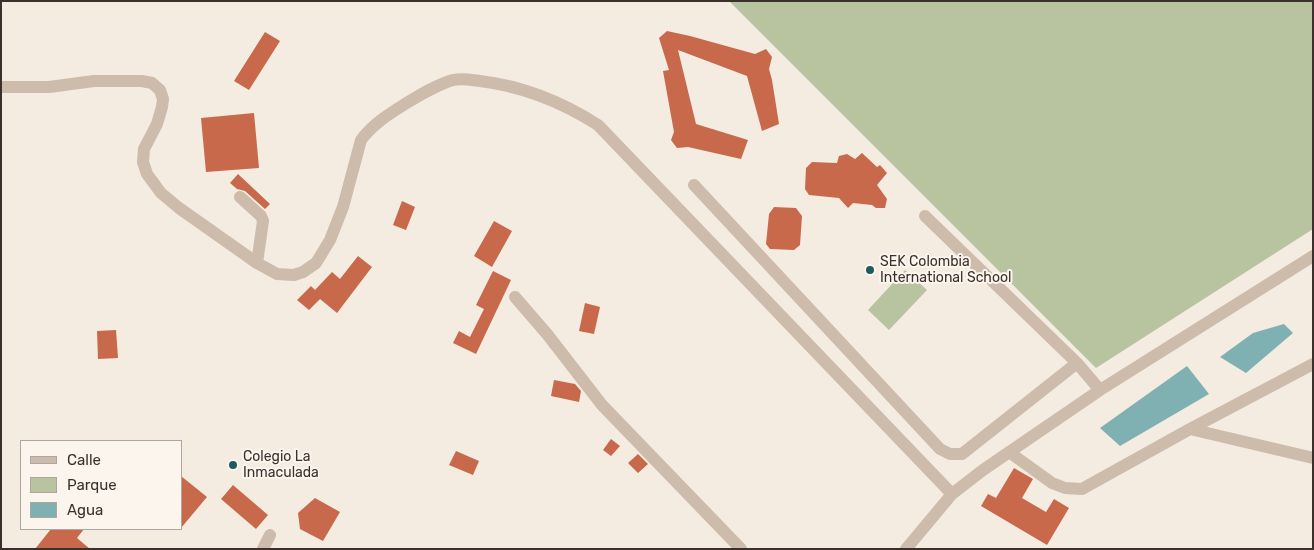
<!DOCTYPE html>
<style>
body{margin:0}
#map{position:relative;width:1314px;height:550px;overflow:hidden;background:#f4ebe1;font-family:Rubik,sans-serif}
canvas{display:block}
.frame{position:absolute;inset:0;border:2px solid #3b302b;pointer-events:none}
.legend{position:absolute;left:20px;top:440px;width:162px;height:90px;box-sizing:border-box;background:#fbf5ee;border:1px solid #aea6a0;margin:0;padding:6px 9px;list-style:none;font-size:15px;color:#3b302b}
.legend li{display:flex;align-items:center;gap:10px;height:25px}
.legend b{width:25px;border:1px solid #aea6a0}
</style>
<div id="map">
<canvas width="1314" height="550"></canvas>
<div class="frame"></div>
<ul class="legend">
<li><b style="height:6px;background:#cdbbac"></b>Calle</li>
<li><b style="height:14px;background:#b8c4a0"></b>Parque</li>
<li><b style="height:14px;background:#7fb0b2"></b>Agua</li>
</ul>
</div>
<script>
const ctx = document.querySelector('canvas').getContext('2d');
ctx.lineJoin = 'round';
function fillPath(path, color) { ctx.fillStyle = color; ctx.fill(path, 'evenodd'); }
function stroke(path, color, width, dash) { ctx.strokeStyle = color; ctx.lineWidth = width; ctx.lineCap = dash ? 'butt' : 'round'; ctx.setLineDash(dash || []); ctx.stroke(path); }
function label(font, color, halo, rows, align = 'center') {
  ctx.font = font + ' Rubik,sans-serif'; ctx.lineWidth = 4; ctx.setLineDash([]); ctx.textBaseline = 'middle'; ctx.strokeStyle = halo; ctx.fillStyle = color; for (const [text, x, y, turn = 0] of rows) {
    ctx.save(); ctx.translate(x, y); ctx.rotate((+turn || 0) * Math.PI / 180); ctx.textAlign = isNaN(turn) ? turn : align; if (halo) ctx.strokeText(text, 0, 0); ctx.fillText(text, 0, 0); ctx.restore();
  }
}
fillPath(new Path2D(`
 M 729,1 L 1313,1 L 1313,229 L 1096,368 Z
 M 905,270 L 927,290 L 889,330 L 868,310 Z`), '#b8c4a0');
fillPath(new Path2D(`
 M 1284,324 L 1293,333 L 1246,373 L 1220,357 L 1253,333 Z
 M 1187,366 L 1209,394 L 1120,446 L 1100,428 Z`), '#7fb0b2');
fillPath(new Path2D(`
 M 667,31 L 690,36 L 755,54 L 766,49 L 772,57 L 769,69 L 772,80 L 779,124 L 762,131 L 747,76 L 678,50 L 696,124 L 748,140 L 741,159 L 688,147 L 677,148 L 671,140 L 674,132 L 663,71 L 669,70 L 659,38 Z
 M 265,32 L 280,41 L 249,90 L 234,81 Z
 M 254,113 L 259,168 L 206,172 L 201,118 Z
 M 862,153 L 877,167 L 880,165 L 887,173 L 877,185 L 887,199 L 885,208 L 876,208 L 872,205 L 853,203 L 848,208 L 839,198 L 809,195 L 805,189 L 806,168 L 812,162 L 837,163 L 839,156 L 847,154 L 855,159 Z
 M 238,174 L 270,204 L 265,209 L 245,191 L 237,189 L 230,183 Z
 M 402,201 L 415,207 L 406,230 L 393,225 Z
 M 774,207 L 796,208 L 802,216 L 800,245 L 794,250 L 770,249 L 766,244 L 769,214 Z
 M 494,221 L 512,231 L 492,267 L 474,256 Z
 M 358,256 L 372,267 L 337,313 L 320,299 L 309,310 L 297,300 L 311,286 L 315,290 L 332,272 L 340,279 Z
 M 493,271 L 511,280 L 476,354 L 453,343 L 459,331 L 470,337 L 484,309 L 476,305 Z
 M 585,303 L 600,307 L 594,334 L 579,331 Z
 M 116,330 L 118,358 L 98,359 L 97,331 Z
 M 554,380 L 575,384 L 581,391 L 579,402 L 551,396 Z
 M 611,439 L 620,446 L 611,456 L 603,450 Z
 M 456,451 L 479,461 L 473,475 L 449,465 Z
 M 638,454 L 648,464 L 638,473 L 628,463 Z
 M 1014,468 L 1033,479 L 1022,498 L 1046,512 L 1054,499 L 1069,508 L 1047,545 L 981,506 L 988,494 L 996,498 Z
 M 181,476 L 207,497 L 181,528 Z
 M 233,485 L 268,515 L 256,529 L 221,499 Z
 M 315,498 L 340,512 L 323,541 L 300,529 L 298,513 Z
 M 51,529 L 84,529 L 77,538 L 90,549 L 35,549 Z`), '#c8694b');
stroke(new Path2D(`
 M 1,87 L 49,87 L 94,81 L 142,81 L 152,83 L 160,90 L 163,99 L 162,107 L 157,124 L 144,149 L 143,162 L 147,174 L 161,193 L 179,208 L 257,263 L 277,274 L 294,275 L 303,272 L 316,263 L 330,240 L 343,207 L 361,140 C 373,124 389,114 405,104 C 420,95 436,85 453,80 C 462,78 472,80 480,81 C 522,86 562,102 598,125 L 952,494
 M 694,185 L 940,449 L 950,454 L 962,454 L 1077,363
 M 240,197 L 261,216 L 263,221 L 257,263
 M 925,216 L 1077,363 L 1100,390
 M 515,297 L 547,334 L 602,405 L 741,549
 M 1190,429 L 1313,458
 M 1009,452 L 1052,483 L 1065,488 L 1082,489 L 1190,429 L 1313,364
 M 263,549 L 270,535
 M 906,549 L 952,494 L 983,470 L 1100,390 L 1313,256`), '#cdbbac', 12);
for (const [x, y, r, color] of [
 [870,270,5,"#1f5a5e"],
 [233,465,5,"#1f5a5e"]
]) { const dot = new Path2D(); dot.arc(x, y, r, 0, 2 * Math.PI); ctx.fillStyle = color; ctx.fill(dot); stroke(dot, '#fbf5ee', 2); }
label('14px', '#3b302b', '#fbf5ee', [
 ["SEK Colombia",880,262],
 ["International School",880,278],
 ["Colegio La",243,457],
 ["Inmaculada",243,473]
], 'left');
</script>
